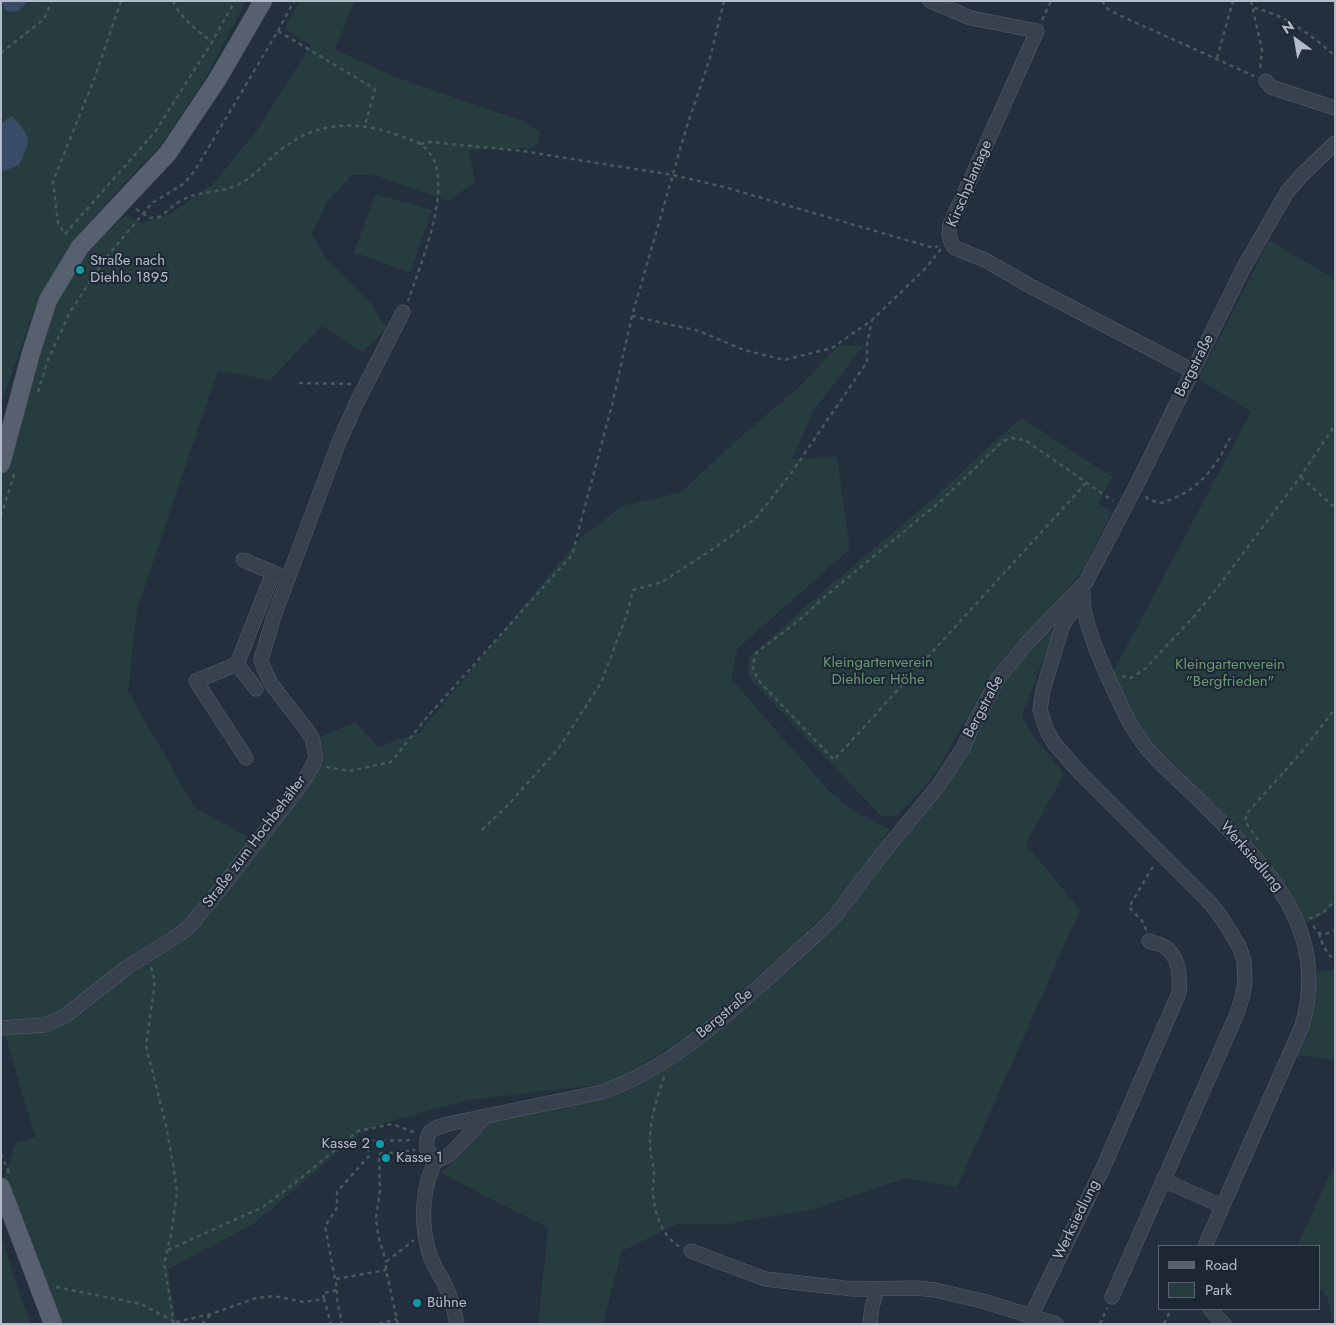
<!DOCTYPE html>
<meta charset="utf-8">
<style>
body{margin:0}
#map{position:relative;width:1336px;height:1325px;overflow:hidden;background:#242f3e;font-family:Jost,sans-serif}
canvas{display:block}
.frame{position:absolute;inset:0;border:2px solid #b4bcc9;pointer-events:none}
.legend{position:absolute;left:1158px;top:1245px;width:162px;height:65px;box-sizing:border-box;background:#1d2633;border:1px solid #59626f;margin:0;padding:6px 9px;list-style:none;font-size:15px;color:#b4bcc9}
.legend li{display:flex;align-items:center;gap:10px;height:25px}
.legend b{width:25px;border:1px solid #59626f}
.north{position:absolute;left:1271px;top:15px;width:50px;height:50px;-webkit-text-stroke:4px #1d2633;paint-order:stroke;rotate:328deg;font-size:14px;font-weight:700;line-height:20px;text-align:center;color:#b4bcc9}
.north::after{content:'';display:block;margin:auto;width:18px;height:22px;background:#b4bcc9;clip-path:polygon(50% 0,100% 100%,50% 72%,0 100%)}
</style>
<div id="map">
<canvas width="1336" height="1325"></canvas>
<div class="frame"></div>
<ul class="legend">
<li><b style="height:6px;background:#56606e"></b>Road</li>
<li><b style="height:14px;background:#263c3f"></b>Park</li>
</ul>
<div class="north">N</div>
</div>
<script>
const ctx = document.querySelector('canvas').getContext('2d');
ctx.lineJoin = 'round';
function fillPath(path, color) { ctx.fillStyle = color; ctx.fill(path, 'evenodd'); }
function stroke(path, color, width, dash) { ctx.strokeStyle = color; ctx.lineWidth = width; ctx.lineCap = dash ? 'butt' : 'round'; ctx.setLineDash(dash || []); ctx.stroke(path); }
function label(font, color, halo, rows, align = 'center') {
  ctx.font = font + ' Jost,sans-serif'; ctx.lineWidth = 4; ctx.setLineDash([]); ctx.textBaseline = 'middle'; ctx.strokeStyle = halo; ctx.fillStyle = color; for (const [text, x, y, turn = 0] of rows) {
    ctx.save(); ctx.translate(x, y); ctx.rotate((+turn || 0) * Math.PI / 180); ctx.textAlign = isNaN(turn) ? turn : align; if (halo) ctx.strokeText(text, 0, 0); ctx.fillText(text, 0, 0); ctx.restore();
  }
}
fillPath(new Path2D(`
 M 1,1 L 246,1 L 208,74 L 161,145 L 118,190 L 66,250 L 67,252 L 35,308 L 1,404 Z
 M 299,1 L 355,1 L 335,49 L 395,77 L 523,121 L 540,132 L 536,148 L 469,150 L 475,182 L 448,201 L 374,175 L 352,175 L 327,202 L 312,234 L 326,259 L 370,303 L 387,328 L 362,352 L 322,326 L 270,380 L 218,370 L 137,610 L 128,691 L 195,808 L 261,844 L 313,779 L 325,756 L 319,737 L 356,722 L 378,747 L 419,733 L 580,538 L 623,506 L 681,492 L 747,431 L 798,388 L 839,345 L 863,346 L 814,410 L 792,459 L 837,457 L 850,549 L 737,649 L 732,680 L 829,791 L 851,809 L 889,829 L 878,850 L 832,907 L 784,953 L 701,1027 L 616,1082 L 619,1093 L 632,1089 L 704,1042 L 822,938 L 850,908 L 984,716 L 1003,681 L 1049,628 L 1053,632 L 1022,715 L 1028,729 L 1064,774 L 1026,844 L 1080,910 L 957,1187 L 906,1178 L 816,1209 L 729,1224 L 677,1224 L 622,1251 L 603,1324 L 538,1324 L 548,1228 L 441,1173 L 489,1121 L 612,1083 L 469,1100 L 394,1120 L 361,1133 L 252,1225 L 168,1269 L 176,1324 L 57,1324 L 3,1180 L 16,1143 L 35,1137 L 5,1035 L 1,1033 L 1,452 L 52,303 L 83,256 L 126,214 L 142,223 L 172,213 L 214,183 L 257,130 L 311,45 L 285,29 Z
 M 376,194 L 432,210 L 410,273 L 354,252 Z
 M 1269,240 L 1335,279 L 1335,904 L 1317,919 L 1304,924 L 1290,894 L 1261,854 L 1235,827 L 1153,748 L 1132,717 L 1113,672 L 1251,412 L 1199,379 Z
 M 1022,418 L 1112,477 L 1098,503 L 1112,512 L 1084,568 L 1065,593 L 1015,644 L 989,677 L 937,771 L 919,793 L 898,814 L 891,817 L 881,816 L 753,682 C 748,673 747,667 749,657 L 812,601 L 936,496 L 995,441 Z
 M 1335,969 L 1335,1060 L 1297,1055 L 1307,1029 L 1315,1003 L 1317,972 Z
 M 1335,1163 L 1335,1324 L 1334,1324 L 1327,1297 L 1320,1288 L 1320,1246 L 1297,1246 Z
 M 1,1234 L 17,1286 L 31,1324 L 1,1324 Z`), '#263c3f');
fillPath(new Path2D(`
 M 1,1 L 27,1 L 25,5 L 15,12 L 6,11 Z
 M 12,116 C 32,139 32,138 19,165 L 4,171 L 1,168 L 1,123 Z`), '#394c67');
const minor = new Path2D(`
 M 930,1 L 971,18 L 1037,31 L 950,225 L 949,234 L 951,242 L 955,248 L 985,260 L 1032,287 L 1193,371
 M 1266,81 L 1271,87 L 1335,108
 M 243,560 L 279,575
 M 1083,592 C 1080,623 1114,690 1128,720 C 1135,732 1142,744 1152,754 C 1167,771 1185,786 1201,802 C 1265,865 1331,928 1302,1026 L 1205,1246
 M 1079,600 L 1062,627 L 1043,690 L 1040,710 L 1047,731 L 1054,743 L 1081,774 L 1211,904 L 1223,920 L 1239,946 L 1244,961 L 1245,982 L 1242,998 L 1236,1016 L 1112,1297
 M 237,664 L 256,689
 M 246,758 L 196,681 L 237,664 L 273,573
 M 1,1028 L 45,1025 L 65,1016 L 126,968 L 180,934 L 189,927 L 222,887 L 301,785 L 313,765 L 316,757 L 312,738 L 306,729 L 272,685 L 264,669 L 261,660 L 274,616 L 339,442 L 356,404 L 403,312
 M 485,1117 C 476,1125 449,1160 439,1159 C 434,1158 430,1153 427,1150 C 425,1131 431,1129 448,1124 L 602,1092 C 683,1065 755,988 819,932 L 835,916 L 882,854 L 938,786 L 963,748 L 974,723 L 998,678 L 1026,644 L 1086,582 L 1138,482 L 1244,267 L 1287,192 L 1301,176 L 1335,143
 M 437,1158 C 422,1185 420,1222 429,1252 C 432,1264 439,1273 444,1283 C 451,1296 454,1310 457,1324
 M 1163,1180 L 1222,1206
 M 691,1251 L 765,1279 L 853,1289 L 916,1288 L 935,1290 L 986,1302 L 1056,1324
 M 1210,1309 L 1224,1324
 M 1031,1316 L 1103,1168 L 1179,993 C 1180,977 1180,957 1165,947 C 1161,944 1154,943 1149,941
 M 870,1324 L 872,1307 L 877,1289`);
const major = new Path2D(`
 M 1,464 L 31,353 L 48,300 L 80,247 L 168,153 L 217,80 L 263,1
 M 1,1187 L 53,1324`);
stroke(minor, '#565f6c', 15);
stroke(major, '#414a57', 19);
stroke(new Path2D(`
 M 121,1 L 95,77 L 53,181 L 58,223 L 65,234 L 155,132 L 212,42 L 235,1
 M 173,1 C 181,19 197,30 212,42
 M 1102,1 L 1108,9 L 1119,15 L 1254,76
 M 1251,1 L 1262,50 L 1260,69
 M 1254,8 C 1286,15 1311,35 1335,56
 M 1042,20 L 1051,1
 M 278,31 L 375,89 L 365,125
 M 1,53 L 44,19 L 52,1
 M 1217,58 L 1233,1
 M 420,144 L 431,142 L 522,151 L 673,175 L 724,187 L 934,248 L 938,246
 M 136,209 L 150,218 C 153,217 158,218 161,216 C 165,214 169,209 173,206 C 177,203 184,199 189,197 C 204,191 221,193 237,185 C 253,178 265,163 278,152 C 318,119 360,120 406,138 C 415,141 423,144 429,152 C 455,183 420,266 408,301
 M 632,316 L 699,331 L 744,350 L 784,360 L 832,348 L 872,320 L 926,268 L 941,249
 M 299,383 L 352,384
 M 38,392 L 48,360 L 70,312 L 105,259 L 152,203 L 185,183 L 195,170 L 278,31 L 294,1
 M 1301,477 L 1335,508
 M 1086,483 L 834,760 L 758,680 L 752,665 L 757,652 L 797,622 L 828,594 L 941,501 L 1003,441 L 1011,438 L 1025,440 L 1113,501
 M 1146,496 L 1148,499 C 1151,500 1156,502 1159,503 C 1163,503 1167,501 1171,499 C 1200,489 1217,465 1230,438
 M 1,516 L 14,474
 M 1122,676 L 1131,678 L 1145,669 L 1196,614 L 1218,587 L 1300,477 L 1335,425
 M 326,767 L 349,771 L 391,762 L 428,716 L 572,555 L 612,405 L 632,316 L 686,129 L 710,58 L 724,1
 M 482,830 L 508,805 L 558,749 L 601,683 L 627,614 L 633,590 L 662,582 L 710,551 L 756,518 L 792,472 L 867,362 L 867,344 L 872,320
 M 1258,840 L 1245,821 L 1247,813 L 1300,754 L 1335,709
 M 1309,919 L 1324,912 L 1335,900
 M 1313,926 L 1319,933 L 1326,934 L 1335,930
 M 1146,930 L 1144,923 L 1129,907 L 1154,865
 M 1319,933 C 1322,945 1326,952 1335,961
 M 151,967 L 155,982 L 146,1046 L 166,1125 L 174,1170 L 177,1193 L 171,1235 L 164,1263 L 174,1324
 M 664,1077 C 657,1098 649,1122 650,1145 C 650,1155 654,1165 654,1175 C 654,1180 652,1186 653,1191 C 654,1213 661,1235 680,1247
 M 382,1141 L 413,1140
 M 383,1153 L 379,1154 L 380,1191 L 376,1217 L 378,1235 L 386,1262
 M 389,1153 L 415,1150
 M 1,1154 L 9,1173
 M 168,1250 L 263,1207 L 296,1182 L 358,1131 L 392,1124 L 416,1133
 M 336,1279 L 386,1270
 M 56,1287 L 141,1304 L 179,1324
 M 337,1290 L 337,1299 L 342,1324
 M 324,1299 L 323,1293 L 337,1290 L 325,1226 L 337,1208 L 337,1192 L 369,1156 L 368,1141 L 378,1141
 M 176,1322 L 211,1314 L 256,1298 L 274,1296 L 304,1302 L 324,1299 L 331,1324
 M 202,1324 L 211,1314
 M 379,1324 L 397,1319
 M 398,1324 L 386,1270 L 386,1262 L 414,1240
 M 1100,1324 L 1107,1308
 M 1164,1324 L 1171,1309`), '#44595c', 2.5, [4, 4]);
stroke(minor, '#38414e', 14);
stroke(major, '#56606e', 18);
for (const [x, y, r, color] of [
 [80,270,5,"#0f9aa8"],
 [380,1144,5,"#0f9aa8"],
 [386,1158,5,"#0f9aa8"],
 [417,1303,5,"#0f9aa8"]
]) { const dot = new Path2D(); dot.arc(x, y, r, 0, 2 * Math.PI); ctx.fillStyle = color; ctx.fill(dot); stroke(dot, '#1d2633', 2); }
label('15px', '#b4bcc9', '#1d2633', [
 ["Kirschplantage",970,184,-67],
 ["Bergstraße",1195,366,-63],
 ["Bergstraße",984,707,-62],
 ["Straße zum Hochbehälter",255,842,-53],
 ["Werksiedlung",1251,857,49],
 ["Bergstraße",725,1014,-40],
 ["Werksiedlung",1077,1220,-64]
]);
label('15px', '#b4bcc9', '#1d2633', [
 ["Straße nach",90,261],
 ["Diehlo 1895",90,278],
 ["Kasse 2",370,1144,"right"],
 ["Kasse 1",396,1158],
 ["Bühne",427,1303]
], 'left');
label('15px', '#6b9a76', '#1d2633', [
 ["Kleingartenverein",878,663],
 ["Diehloer Höhe",878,680],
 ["Kleingartenverein",1230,665],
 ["\"Bergfrieden\"",1230,682]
]);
</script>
